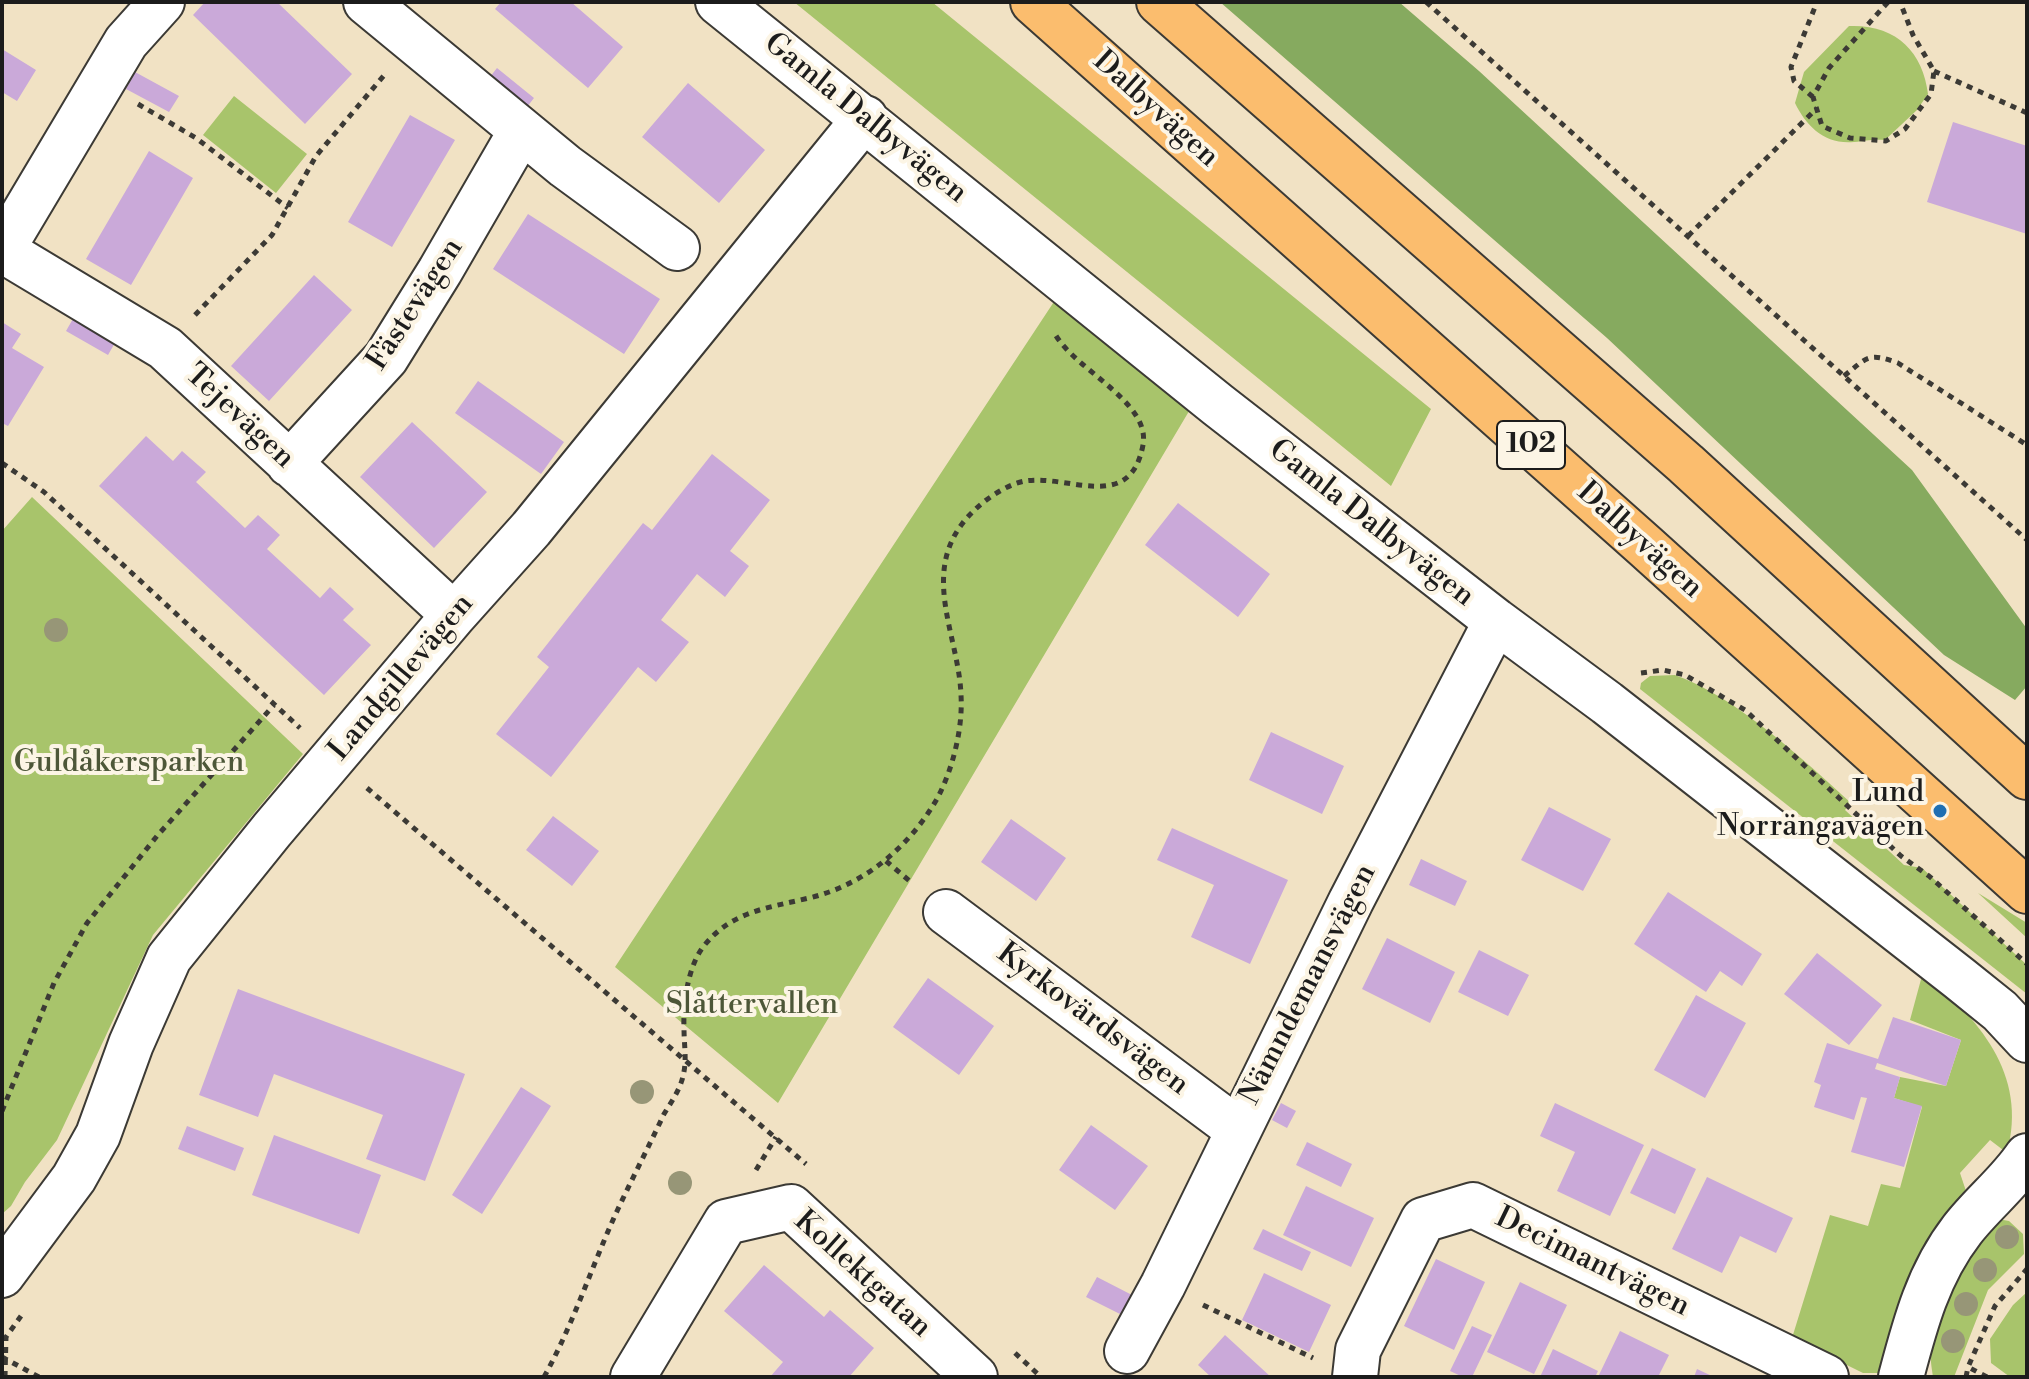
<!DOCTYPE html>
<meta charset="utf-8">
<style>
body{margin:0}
#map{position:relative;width:2029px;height:1379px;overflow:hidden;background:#f1e2c4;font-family:"Libre Bodoni",serif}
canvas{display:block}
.frame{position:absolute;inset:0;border:4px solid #1c1c1c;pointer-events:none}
</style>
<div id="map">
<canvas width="2029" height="1379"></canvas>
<div class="frame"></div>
</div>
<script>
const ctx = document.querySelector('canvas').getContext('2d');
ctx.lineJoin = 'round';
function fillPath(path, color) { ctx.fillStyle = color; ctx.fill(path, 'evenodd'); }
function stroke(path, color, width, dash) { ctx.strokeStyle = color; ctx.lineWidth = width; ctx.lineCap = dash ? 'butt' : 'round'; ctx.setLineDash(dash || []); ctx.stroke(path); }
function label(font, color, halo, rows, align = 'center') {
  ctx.font = font + ' "Libre Bodoni",serif'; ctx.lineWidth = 8; ctx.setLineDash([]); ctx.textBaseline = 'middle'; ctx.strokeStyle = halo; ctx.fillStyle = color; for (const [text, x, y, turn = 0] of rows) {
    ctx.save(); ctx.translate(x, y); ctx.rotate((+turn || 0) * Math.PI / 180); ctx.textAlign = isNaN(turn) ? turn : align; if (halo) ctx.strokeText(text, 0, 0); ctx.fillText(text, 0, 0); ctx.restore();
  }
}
fillPath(new Path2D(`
 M 794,2 L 932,2 L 1431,409 L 1391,486 Z
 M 1849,26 C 1895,24 1923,51 1928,94 L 1917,110 L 1885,140 C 1870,139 1867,141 1854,142 C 1825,145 1806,126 1795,103 L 1804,72 Z
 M 234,96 L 307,154 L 276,193 L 203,135 Z
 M 1067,282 L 1201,391 L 778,1103 L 615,967 Z
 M 32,497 L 303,754 L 153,935 L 57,1140 L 25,1182 L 11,1206 L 2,1214 L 2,531 Z
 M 1675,675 C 1735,696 1804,760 1851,803 L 1845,810 L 1904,865 L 1922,868 L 2027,965 L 2027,994 L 1640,689 L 1641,683 L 1650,676 Z
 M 1978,893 L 2027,923 L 2027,938 Z
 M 1923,972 C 1977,1018 2029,1073 2007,1153 L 1990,1140 L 1960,1173 L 1968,1197 L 1888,1373 L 1863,1373 L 1792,1338 L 1830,1215 L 1868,1226 L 1881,1184 L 1900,1188 L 1922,1107 L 1894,1098 L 1900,1077 L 1946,1086 L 1961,1040 L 1910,1020 Z
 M 1998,1219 L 2009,1221 L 2023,1234 L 2024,1254 L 1988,1290 L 1954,1377 L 1933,1377 C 1932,1369 1930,1360 1931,1352 C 1934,1315 1972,1245 1998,1219 Z
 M 2027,1292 L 2027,1377 L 2010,1377 L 1991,1363 L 1990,1339 L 2013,1305 Z`), '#a8c46b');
fillPath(new Path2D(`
 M 1220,2 L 1399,2 L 1479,71 L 1912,470 L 2027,629 L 2027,686 L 2015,700 L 1944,655 L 1607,338 Z`), '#86aa5f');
fillPath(new Path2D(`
 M 205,2 L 277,2 L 352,74 L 305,124 L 193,15 Z
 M 501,2 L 571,2 L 623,47 L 588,88 L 495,9 Z
 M 2,49 L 36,70 L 17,101 L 2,92 Z
 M 497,68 L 534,98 L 523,112 L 486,82 Z
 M 135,72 L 179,96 L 169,112 L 126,89 Z
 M 688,83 L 765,150 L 719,203 L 642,137 Z
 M 410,115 L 455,140 L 392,247 L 348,222 Z
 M 1953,122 L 2027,146 L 2027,234 L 1927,202 Z
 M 149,151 L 193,178 L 131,285 L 86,259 Z
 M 528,214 L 660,299 L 624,354 L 493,269 Z
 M 314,275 L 352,310 L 269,401 L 231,366 Z
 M 74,317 L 116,341 L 108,355 L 66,331 Z
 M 2,322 L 21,334 L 12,348 L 44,367 L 8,426 L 2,423 Z
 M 478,381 L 564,442 L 541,474 L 455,413 Z
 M 412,422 L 487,492 L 434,548 L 360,477 Z
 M 146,436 L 173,461 L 182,451 L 206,472 L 196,482 L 245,528 L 258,515 L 280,535 L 267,549 L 320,598 L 330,587 L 354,609 L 343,620 L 371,645 L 324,695 L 99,486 Z
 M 712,454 L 770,500 L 730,551 L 749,566 L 725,597 L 697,574 L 661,620 L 689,642 L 656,682 L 638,667 L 551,777 L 496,734 L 549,667 L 537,657 L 643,523 L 652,530 Z
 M 1178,503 L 1270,574 L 1238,617 L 1145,545 Z
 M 1271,732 L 1344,766 L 1322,814 L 1249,780 Z
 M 1549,807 L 1611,839 L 1583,891 L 1521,860 Z
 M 553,816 L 599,851 L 572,886 L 526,850 Z
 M 1011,819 L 1066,858 L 1036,901 L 981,862 Z
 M 1172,828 L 1288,880 L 1250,964 L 1191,937 L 1214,885 L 1157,860 Z
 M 1421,859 L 1467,881 L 1455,906 L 1409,885 Z
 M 1668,892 L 1762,954 L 1742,986 L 1720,971 L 1706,992 L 1634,944 Z
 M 1387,938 L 1455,972 L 1430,1023 L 1362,989 Z
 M 1479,950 L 1529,975 L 1508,1016 L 1458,992 Z
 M 1817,953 L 1882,1005 L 1849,1045 L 1784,994 Z
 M 928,978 L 994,1026 L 959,1075 L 893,1027 Z
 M 238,989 L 465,1074 L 425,1181 L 366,1159 L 383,1115 L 274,1074 L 258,1117 L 199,1095 Z
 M 1696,995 L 1746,1023 L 1705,1098 L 1654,1070 Z
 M 1893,1017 L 1961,1040 L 1946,1086 L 1877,1063 L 1875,1069 L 1900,1077 L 1894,1098 L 1922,1106 L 1904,1167 L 1851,1152 L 1867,1098 L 1861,1097 L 1854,1120 L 1814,1107 L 1821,1085 L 1814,1082 L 1827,1043 L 1878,1059 Z
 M 521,1087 L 551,1106 L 482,1214 L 452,1195 Z
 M 1281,1103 L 1296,1111 L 1287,1128 L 1272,1120 Z
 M 1555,1103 L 1644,1145 L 1610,1216 L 1557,1191 L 1575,1152 L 1540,1136 Z
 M 1091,1125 L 1148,1166 L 1115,1210 L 1059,1170 Z
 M 187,1126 L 244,1148 L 235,1171 L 178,1149 Z
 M 274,1135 L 381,1175 L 359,1234 L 252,1195 Z
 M 1307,1142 L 1352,1164 L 1341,1187 L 1296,1165 Z
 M 1652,1148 L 1696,1169 L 1675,1214 L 1630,1193 Z
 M 1707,1177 L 1793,1218 L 1776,1253 L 1740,1236 L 1722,1273 L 1672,1249 Z
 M 1306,1186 L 1374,1218 L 1351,1267 L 1283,1235 Z
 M 1263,1229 L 1311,1252 L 1302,1271 L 1253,1249 Z
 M 1436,1259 L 1485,1282 L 1454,1350 L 1404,1326 Z
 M 764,1265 L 824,1317 L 830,1310 L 874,1348 L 849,1377 L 770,1377 L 783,1362 L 724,1311 Z
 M 1264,1273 L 1331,1305 L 1309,1352 L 1242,1320 Z
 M 1097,1277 L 1132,1295 L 1122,1315 L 1086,1297 Z
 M 1520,1282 L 1567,1305 L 1534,1374 L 1487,1352 Z
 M 1472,1326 L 1492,1335 L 1472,1377 L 1463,1377 L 1450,1371 Z
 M 1620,1331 L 1669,1355 L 1658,1377 L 1598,1377 Z
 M 1225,1335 L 1271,1377 L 1211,1377 L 1198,1365 Z
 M 1553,1349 L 1598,1371 L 1595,1377 L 1540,1377 Z
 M 1697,1369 L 1714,1377 L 1694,1377 Z`), '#caa9d9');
const minor = new Path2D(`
 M 366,2 L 565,166 L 677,248
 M 718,2 L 1218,405 L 1496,621 L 1607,703 L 1959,978 L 2000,1011 L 2027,1040
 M 2,250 L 165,348 L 454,615
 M 2,250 L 126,42 L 162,2
 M 289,464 L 386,358 L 440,271 L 521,131
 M 946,912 L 1237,1129
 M 2,1275 L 74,1178 L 98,1135 L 131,1044 L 169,958 L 272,830 L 454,615 L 531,529 L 865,118
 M 1127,1351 L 1163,1285 L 1351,901 L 1496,621
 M 633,1377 L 726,1222 L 791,1207 L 975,1377
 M 1355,1377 L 1358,1350 L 1423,1220 L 1473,1205 L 1826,1377
 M 1901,1377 C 1915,1324 1928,1274 1962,1230 C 1982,1204 2009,1183 2027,1156`);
const major = new Path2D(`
 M 1033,2 L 1645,546 L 2027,891
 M 1159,2 L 1686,464 L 2027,777`);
stroke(minor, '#3c3a35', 48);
stroke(major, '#3c3a35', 48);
stroke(new Path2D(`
 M 1426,2 L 2027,540
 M 1888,2 L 1829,68 L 1813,97 L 1822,126 L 1850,138 L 1886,141 L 1905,129 L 1931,94 L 1934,71 L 1913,35 L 1900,2
 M 1934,71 L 2027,113
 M 1813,97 L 1794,81 L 1791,67 L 1817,2
 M 138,104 L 196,138 L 288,208
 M 1688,236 L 1817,108
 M 195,315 L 272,235 L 316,156 L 386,73
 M 1844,376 C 1868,357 1868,352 1898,363 L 2027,445
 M 2,463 L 44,492 L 300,728
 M 1641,673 L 1663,670 L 1685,675 L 1745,710 L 1901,856 L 1929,876 L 2027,964
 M 367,788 L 806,1164
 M 886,861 L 912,883
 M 2,1111 L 54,983 L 87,923 L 157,836 L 274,705
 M 756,1170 L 776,1137
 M 1203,1305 L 1313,1358
 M 1015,1353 L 1041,1377
 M 2,1357 L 39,1377
 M 5,1377 L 6,1337 L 21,1316
 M 544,1377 C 574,1323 592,1265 618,1209 C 633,1177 649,1146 664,1114 C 670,1104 677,1094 681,1083 C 688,1063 684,1049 684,1028 C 683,1003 688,967 703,947 C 731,911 768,908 809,898 C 864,885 910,847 938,797 C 953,768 963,728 961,695 C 959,638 922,577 962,524 C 975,506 1003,485 1025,481 C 1069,474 1130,514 1143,445 C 1151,402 1075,370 1055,334
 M 1966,1377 L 1968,1367
 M 1987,1377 L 1968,1367 L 1995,1306 L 2027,1269`), '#3c3a35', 5, [6, 6]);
stroke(minor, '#fff', 44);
stroke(major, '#fbbd6e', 44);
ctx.fillStyle = '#979677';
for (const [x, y] of [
 [56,630],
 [642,1092],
 [680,1183],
 [2007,1237],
 [1985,1270],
 [1966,1304],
 [1953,1341]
]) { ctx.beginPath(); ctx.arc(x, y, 12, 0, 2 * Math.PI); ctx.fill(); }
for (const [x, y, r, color] of [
 [1940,811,8,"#1f6fb2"]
]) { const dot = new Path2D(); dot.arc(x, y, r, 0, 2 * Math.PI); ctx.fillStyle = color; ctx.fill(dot); stroke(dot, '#fcf5e5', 3); }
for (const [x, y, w] of [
 [1531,445,68]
]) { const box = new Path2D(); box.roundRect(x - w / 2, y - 24, w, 48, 6); ctx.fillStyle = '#fcf5e5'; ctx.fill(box); stroke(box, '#1c1c1c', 2); }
label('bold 28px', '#1c1c1c', null, [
 ["102",1531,445]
]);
label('30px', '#1c1c1c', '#fcf5e5', [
 ["Dalbyvägen",1155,110,42],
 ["Gamla Dalbyvägen",865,119,39],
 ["Fästevägen",416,305,-57],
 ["Tejevägen",239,417,43],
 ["Gamla Dalbyvägen",1371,524,38],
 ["Dalbyvägen",1639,541,42],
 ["Landgillevägen",402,678,-50],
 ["Nämndemansvägen",1309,985,-63],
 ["Kyrkovärdsvägen",1092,1020,37],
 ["Decimantvägen",1592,1263,26],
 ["Kollektgatan",862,1275,42]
]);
label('30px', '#4d5738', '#fcf5e5', [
 ["Guldåkersparken",129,764],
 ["Slåttervallen",752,1006]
]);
label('30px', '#1c1c1c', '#fcf5e5', [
 ["Lund",1924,794],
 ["Norrängavägen",1924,828]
], 'right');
</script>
